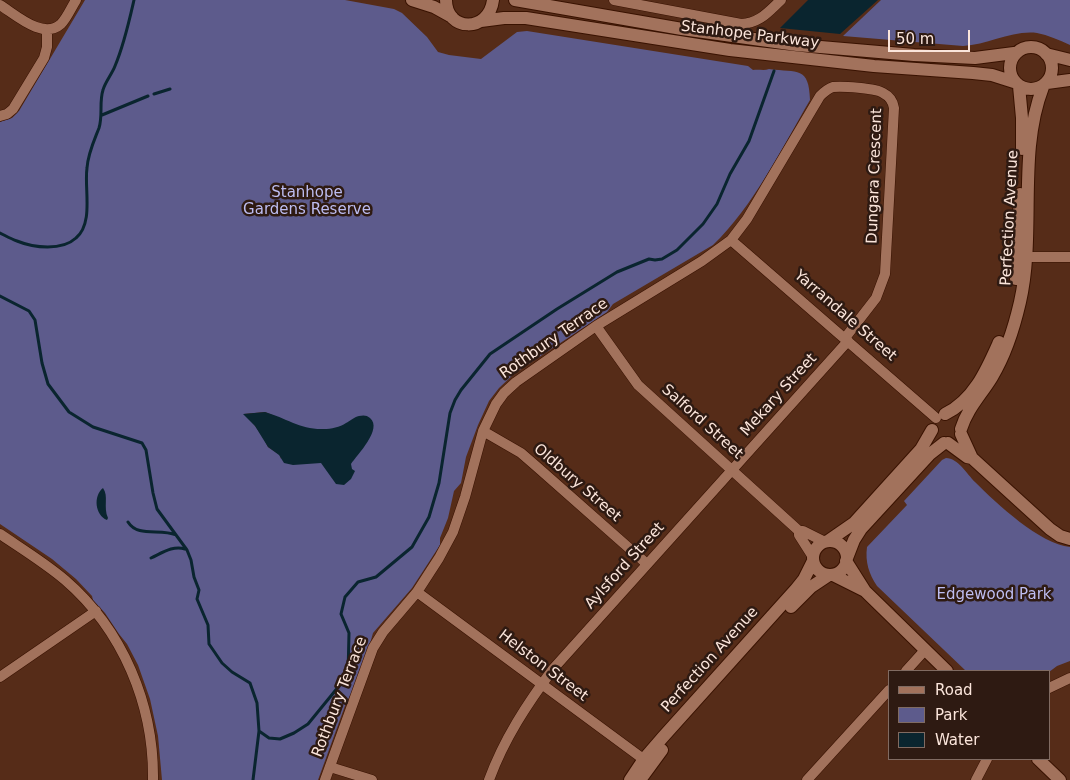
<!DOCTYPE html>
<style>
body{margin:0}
#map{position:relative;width:1070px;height:780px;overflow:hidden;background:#562c18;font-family:"DejaVu Sans",sans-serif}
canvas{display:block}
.legend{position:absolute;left:888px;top:670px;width:162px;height:90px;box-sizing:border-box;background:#2e1a12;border:1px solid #806b62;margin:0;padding:6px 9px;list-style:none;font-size:15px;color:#fbe5db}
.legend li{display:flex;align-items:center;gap:10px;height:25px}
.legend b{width:25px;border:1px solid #806b62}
.scale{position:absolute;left:888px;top:30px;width:82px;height:22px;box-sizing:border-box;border:2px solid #fbe5db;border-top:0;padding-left:6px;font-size:15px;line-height:18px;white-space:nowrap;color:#fbe5db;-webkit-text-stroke:4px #2e1a12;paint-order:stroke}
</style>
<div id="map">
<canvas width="1070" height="780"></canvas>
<ul class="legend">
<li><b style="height:6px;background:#a2725c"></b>Road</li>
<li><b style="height:14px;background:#5d5b8c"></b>Park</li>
<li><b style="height:14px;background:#0a252f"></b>Water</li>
</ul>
<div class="scale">50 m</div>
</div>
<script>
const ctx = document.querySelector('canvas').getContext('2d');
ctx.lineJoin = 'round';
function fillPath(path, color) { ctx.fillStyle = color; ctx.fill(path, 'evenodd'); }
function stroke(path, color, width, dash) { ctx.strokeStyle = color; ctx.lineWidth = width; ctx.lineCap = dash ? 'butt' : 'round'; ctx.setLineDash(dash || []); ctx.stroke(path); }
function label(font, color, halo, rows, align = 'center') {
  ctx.font = font + ' "DejaVu Sans",sans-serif'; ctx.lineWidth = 5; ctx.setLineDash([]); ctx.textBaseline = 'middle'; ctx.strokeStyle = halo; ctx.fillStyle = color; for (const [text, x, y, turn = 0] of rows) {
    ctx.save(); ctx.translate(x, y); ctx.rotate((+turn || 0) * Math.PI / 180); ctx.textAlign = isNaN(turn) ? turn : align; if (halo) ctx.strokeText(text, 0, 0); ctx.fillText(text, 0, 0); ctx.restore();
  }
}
fillPath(new Path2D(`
 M 85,0 L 345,0 L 394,9 L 402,13 L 427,37 L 438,52 L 449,55 L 481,59 L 517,32 L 527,31 L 748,66 L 753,70 C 759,69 764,71 769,69 C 798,73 809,66 810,100 C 782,148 753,207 713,245 L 613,304 L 607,312 L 515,373 L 499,388 L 489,401 L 478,425 L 466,457 L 461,483 L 454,491 L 448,518 L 440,538 L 440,545 L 412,588 L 373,633 L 360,679 L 346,703 L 318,780 L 162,780 L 158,736 L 150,699 L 138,665 L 127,644 L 119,634 L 105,613 L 93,600 L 92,596 L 76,579 L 52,559 L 0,524 L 0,122 L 12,118 L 19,111 ZM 265,412 L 289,422 L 281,459 L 280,455 L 268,447 L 263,437 L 253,423 L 244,414 Z
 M 881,0 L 1070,0 L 1070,45 C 1059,40 1048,35 1037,33 C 1012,30 988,45 963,46 L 843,36 Z
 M 946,458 C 958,458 967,474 975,482 C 997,504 1040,544 1070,547 L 1070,661 L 1057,666 L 1049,672 L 966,671 L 877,586 C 869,574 865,562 867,547 L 907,505 L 904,501 L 942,460 Z`), '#5d5b8c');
fillPath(new Path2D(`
 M 808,0 L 878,0 L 840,34 L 780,28 Z
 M 265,412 C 286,418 301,430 324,429 C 331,429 340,427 346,423 C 350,421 354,417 359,416 C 363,415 367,415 370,418 C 383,429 357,455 351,464 L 352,469 L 355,471 L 351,479 L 344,485 L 336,484 L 321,463 L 293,465 L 284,463 L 279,455 L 268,447 L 255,426 L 243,414 Z
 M 103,488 C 109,496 103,507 108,518 L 107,520 C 95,515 93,496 103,488 Z`), '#0a252f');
stroke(new Path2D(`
 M 154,94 L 170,89
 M 102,115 L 148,96
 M 0,233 C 6,236 11,239 17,241 C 34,248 62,251 76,238 C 94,223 84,188 87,168 C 88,153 94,141 99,128 C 103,115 99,102 103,90 C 105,82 112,74 115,66 C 124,45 129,22 134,0
 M 0,296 L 29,311 L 35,320 L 42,363 L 48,384 L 69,412 L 93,427 L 142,443 L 146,450 L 153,493 L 157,509 L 187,550 L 191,560 L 194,577 L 199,590 L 197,599 L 208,625 L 209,644 L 222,663 L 232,672 L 250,683 L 257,703 L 259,731 L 253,780
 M 128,522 C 138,538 160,528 176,535
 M 151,558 C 162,553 173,545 185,549
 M 259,731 L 269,738 L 280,739 L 294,733 L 308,724 L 348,675 L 349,633 L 341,614 L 345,597 L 358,582 L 376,577 L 412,547 L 429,517 L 439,483 L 450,413 L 455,400 L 461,390 L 490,354 L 557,309 L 617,272 L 649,259 L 655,260 L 662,259 L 677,250 L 703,224 L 717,204 L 730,174 L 749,141 L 774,71`), '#0a252f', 3);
const street = new Path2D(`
 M 614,0 L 741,24 C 760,23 768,12 781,0
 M 0,5 C 16,15 43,40 61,24 C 67,18 71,8 76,0
 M 0,116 L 7,114 L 13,109 L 44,58 L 47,47 L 47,30
 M 731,240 L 936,418
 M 1021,257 L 1070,257
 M 596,326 L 638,385 L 799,531 L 803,531 L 825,542
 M 483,431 L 521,453 L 536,466 L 647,564
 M 799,531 L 799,535 L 813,557
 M 0,534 C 22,549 45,563 65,580 C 123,630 154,705 153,780
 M 417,592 L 650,764
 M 906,671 L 925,650
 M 0,677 L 96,611
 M 1049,688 L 1070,678
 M 330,767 L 372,780
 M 325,780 L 373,648 L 383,632 L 417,592 L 439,558 L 453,532 L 465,497 L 483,431 L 496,404 L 504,393 L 516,382 L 596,326 L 702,261 L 731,240 L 747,219 L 820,96 C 824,92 827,89 833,87 C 841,86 876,88 883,93 C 889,96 893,101 894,108 L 885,274 L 876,298 L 845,338
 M 489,780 C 504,739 527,704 553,669 L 848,341
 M 807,780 L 889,690
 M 976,780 L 987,759`);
const secondary = new Path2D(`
 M 412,0 L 434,7 L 452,17
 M 446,0 C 446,32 489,33 493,0
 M 515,0 L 682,29 L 797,45 L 914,55 L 975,58 L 1014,53
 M 481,21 L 504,18 L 526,18 L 730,50 L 874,66 L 973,73 L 992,75 L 1014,82
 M1010 68a21 21 0 1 1 42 0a21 21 0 1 1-42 0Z
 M 1046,54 L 1070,60
 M 1047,83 L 1070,80
 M 1019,86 L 1022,118 L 1022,149
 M 1016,279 L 1020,194
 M 945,414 C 974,400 987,369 999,342
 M 961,429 C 967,409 981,395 992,377 C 1006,354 1014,328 1020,302 C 1036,232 1017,154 1043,87
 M 961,434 L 972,458
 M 948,443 L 967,457 L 972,458 L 1050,529 L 1060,536 L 1070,539
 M 828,541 L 854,523 L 921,449 L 932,430
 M813 558a17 17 0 1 1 34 0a17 17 0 1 1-34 0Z
 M 847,558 L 854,540 L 861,529 L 930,454 L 944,443
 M 846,561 L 865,591
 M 833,575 L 865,591 L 947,671
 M 791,607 L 811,587 L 829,575
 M 1038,759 L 1060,780
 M 630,780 L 644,759 L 663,737 L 796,589 L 804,579 L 813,561
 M 640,780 L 662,750`);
stroke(street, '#391200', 11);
stroke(secondary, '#391200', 14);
stroke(street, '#a2725c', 10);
stroke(secondary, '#a2725c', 12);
label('15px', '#fbe5db', '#2e1a12', [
 ["Stanhope Parkway",750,35,7],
 ["Dungara Crescent",875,176,-88],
 ["Perfection Avenue",1010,218,-87],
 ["Yarrandale Street",845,316,41],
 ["Rothbury Terrace",554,339,-35],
 ["Mekary Street",779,395,-48],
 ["Salford Street",702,422,42],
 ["Oldbury Street",577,483,41],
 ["Aylsford Street",625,566,-48],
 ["Perfection Avenue",710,660,-48],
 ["Helston Street",543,666,37],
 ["Rothbury Terrace",340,697,-69]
]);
label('15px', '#bdbdf1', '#2e1a12', [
 ["Stanhope",307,193],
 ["Gardens Reserve",307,210],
 ["Edgewood Park",994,595]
]);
</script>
